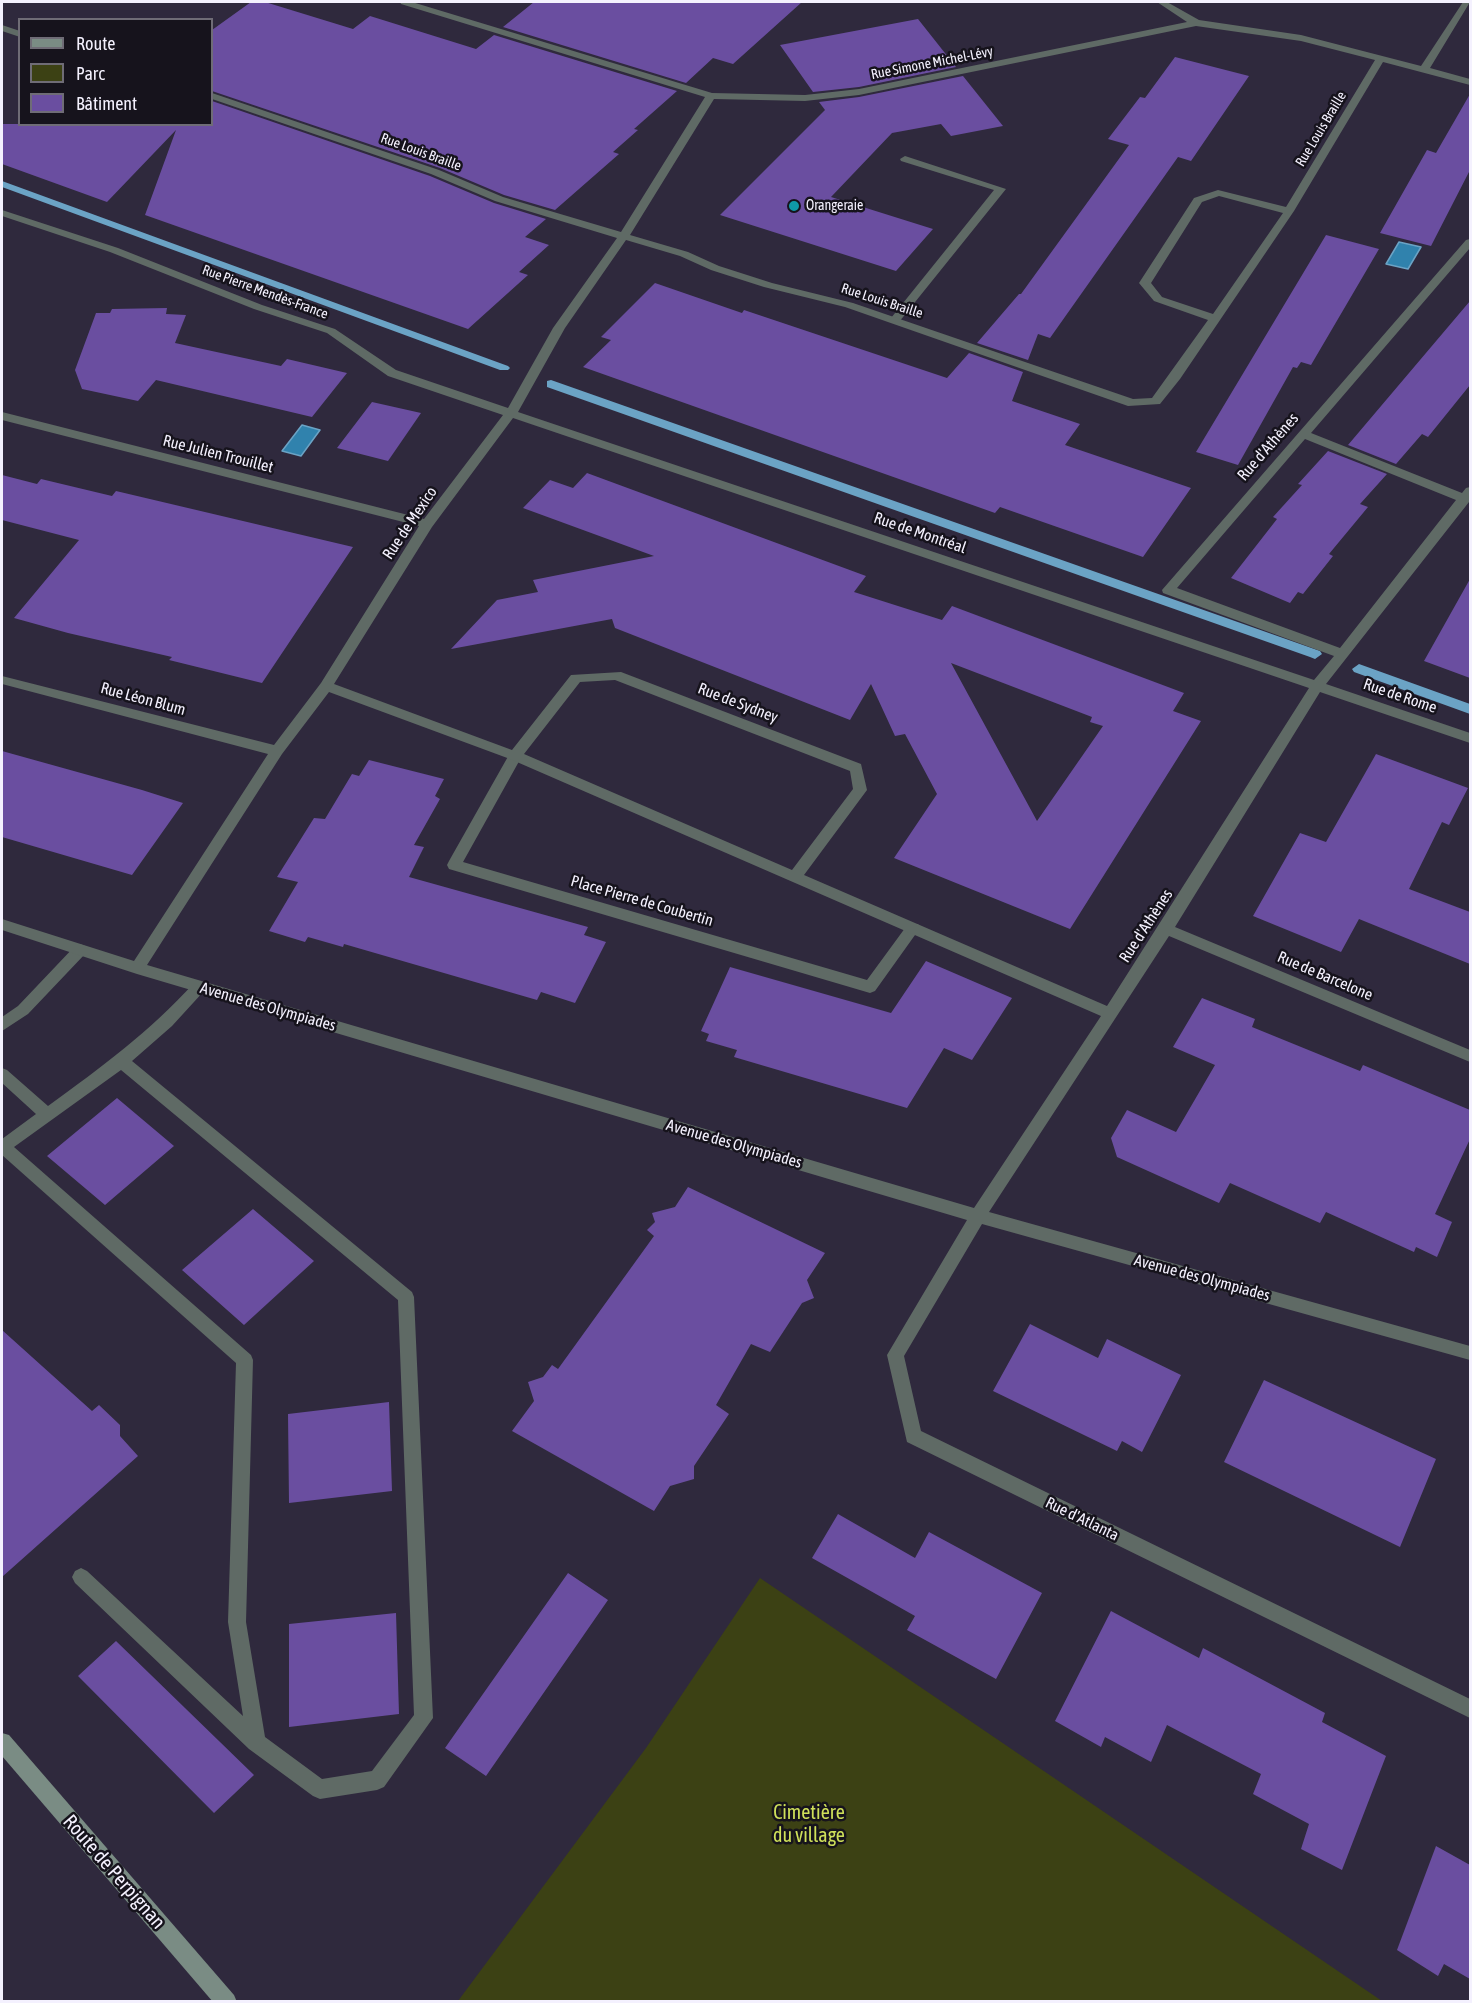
<!DOCTYPE html>
<meta charset="utf-8">
<style>
body{margin:0}
#map{position:relative;width:1472px;height:2003px;overflow:hidden;background:#2f293d;font-family:"Asap Condensed",sans-serif}
canvas{display:block}
.frame{position:absolute;inset:0;border:3px solid #f4f1fe;pointer-events:none}
.legend{position:absolute;left:18px;top:18px;width:195px;height:108px;box-sizing:border-box;background:#16131c;border:2px solid #6f6c76;margin:0;padding:8px 10px;list-style:none;font-size:18px;color:#f4f1fe}
.legend li{display:flex;align-items:center;gap:12px;height:30px}
.legend b{width:30px;border:2px solid #6f6c76}
</style>
<div id="map">
<canvas width="1472" height="2003"></canvas>
<div class="frame"></div>
<ul class="legend">
<li><b style="height:8px;background:#7a8c84"></b>Route</li>
<li><b style="height:16px;background:#3c4114"></b>Parc</li>
<li><b style="height:16px;background:#6a4ea0"></b>Bâtiment</li>
</ul>
</div>
<script>
const ctx = document.querySelector('canvas').getContext('2d');
ctx.lineJoin = 'round';
function fillPath(path, color) { ctx.fillStyle = color; ctx.fill(path, 'evenodd'); }
function stroke(path, color, width, dash) { ctx.strokeStyle = color; ctx.lineWidth = width; ctx.lineCap = dash ? 'butt' : 'round'; ctx.setLineDash(dash || []); ctx.stroke(path); }
function label(font, color, halo, rows, align = 'center') {
  ctx.font = font + ' "Asap Condensed",sans-serif'; ctx.lineWidth = 5; ctx.setLineDash([]); ctx.textBaseline = 'middle'; ctx.strokeStyle = halo; ctx.fillStyle = color; for (const [text, x, y, turn = 0] of rows) {
    ctx.save(); ctx.translate(x, y); ctx.rotate((+turn || 0) * Math.PI / 180); ctx.textAlign = isNaN(turn) ? turn : align; if (halo) ctx.strokeText(text, 0, 0); ctx.fillText(text, 0, 0); ctx.restore();
  }
}
fillPath(new Path2D(`
 M 760,1578 L 1382,2001 L 458,2001 L 646,1748 Z`), '#3c4114');
const water = new Path2D(`
 M 1399,242 L 1421,247 L 1408,269 L 1386,264 Z
 M 302,425 L 320,430 L 301,456 L 282,451 Z`);
fillPath(water, '#3082ad');
stroke(water, '#6ba3c5', 1.5);
fillPath(new Path2D(`
 M 2,181 L 508,366 L 510,368 L 508,370 L 500,370 L 2,187 Z
 M 551,380 L 1320,651 L 1322,654 L 1315,659 L 1310,657 L 547,387 L 547,381 Z
 M 1359,664 L 1470,704 L 1470,714 L 1354,672 L 1352,669 Z`), '#6ba3c5');
fillPath(new Path2D(`
 M 251,2 L 265,2 L 353,29 L 370,16 L 476,49 L 494,35 L 677,91 L 634,129 L 638,130 L 613,152 L 619,154 L 555,210 L 504,195 L 440,168 L 212,91 L 212,30 Z
 M 534,2 L 802,2 L 733,64 L 713,58 L 686,83 L 503,27 Z
 M 918,19 L 956,67 L 859,87 L 813,92 L 780,45 Z
 M 1175,57 L 1249,76 L 1191,161 L 1178,157 L 1050,338 L 1038,334 L 1028,360 L 977,343 L 1019,294 L 1021,294 L 1129,145 L 1108,139 L 1140,97 L 1145,98 Z
 M 963,76 L 1003,126 L 951,136 L 941,124 L 892,133 L 831,197 L 933,229 L 896,271 L 720,215 L 825,110 L 819,102 L 859,97 Z
 M 1470,94 L 1470,170 L 1431,246 L 1380,233 L 1427,150 L 1436,153 Z
 M 212,101 L 430,176 L 494,203 L 546,219 L 525,237 L 549,245 L 519,272 L 528,275 L 468,329 L 145,215 L 176,130 L 107,202 L 2,164 L 2,124 L 212,124 Z
 M 1326,235 L 1379,249 L 1311,365 L 1301,362 L 1297,368 L 1293,367 L 1238,465 L 1196,452 Z
 M 655,283 L 742,313 L 744,310 L 947,378 L 969,353 L 1023,372 L 1012,401 L 1080,424 L 1065,445 L 1191,488 L 1143,557 L 1000,507 L 995,513 L 583,367 L 611,340 L 601,337 Z
 M 1470,301 L 1470,385 L 1428,437 L 1422,434 L 1396,464 L 1348,445 Z
 M 167,308 L 166,314 L 186,315 L 175,343 L 281,366 L 287,359 L 347,373 L 312,417 L 156,380 L 138,401 L 82,389 L 75,370 L 96,313 L 110,313 L 112,309 Z
 M 372,402 L 421,413 L 388,461 L 337,448 Z
 M 1328,451 L 1387,474 L 1360,504 L 1368,507 L 1329,554 L 1333,556 L 1303,594 L 1298,592 L 1290,603 L 1231,578 L 1277,519 L 1273,517 L 1302,485 L 1298,484 Z
 M 587,473 L 866,576 L 854,592 L 942,620 L 952,606 L 1184,693 L 1173,711 L 1201,721 L 1070,929 L 894,858 L 937,794 L 905,734 L 895,736 L 871,684 L 850,720 L 615,628 L 612,619 L 451,649 L 497,600 L 538,592 L 533,580 L 654,556 L 523,508 L 550,480 L 573,488 ZM 951,663 L 1092,717 L 1090,722 L 1103,726 L 1037,821 Z
 M 2,475 L 37,484 L 41,479 L 112,496 L 116,491 L 353,547 L 262,683 L 169,660 L 172,657 L 68,633 L 14,618 L 79,540 L 2,520 Z
 M 1470,579 L 1470,678 L 1424,661 Z
 M 2,751 L 142,790 L 183,803 L 132,875 L 2,837 Z
 M 1376,754 L 1468,788 L 1449,825 L 1442,822 L 1409,889 L 1470,912 L 1470,964 L 1359,919 L 1341,952 L 1253,916 L 1300,833 L 1326,842 Z
 M 369,760 L 444,779 L 435,796 L 440,799 L 414,845 L 424,847 L 409,877 L 588,927 L 584,935 L 606,942 L 575,1003 L 541,992 L 537,1000 L 344,944 L 343,947 L 308,937 L 305,942 L 269,931 L 298,882 L 277,877 L 314,818 L 325,819 L 352,774 L 359,776 Z
 M 926,961 L 1012,998 L 972,1060 L 944,1048 L 907,1108 L 734,1057 L 737,1050 L 706,1041 L 709,1034 L 701,1031 L 730,967 L 891,1013 Z
 M 1202,998 L 1255,1019 L 1252,1027 L 1360,1071 L 1363,1065 L 1470,1110 L 1470,1139 L 1435,1214 L 1452,1222 L 1437,1257 L 1416,1247 L 1414,1252 L 1326,1212 L 1320,1223 L 1230,1183 L 1219,1203 L 1117,1157 L 1111,1138 L 1127,1110 L 1176,1132 L 1215,1065 L 1173,1047 Z
 M 117,1098 L 174,1146 L 105,1205 L 47,1156 Z
 M 688,1187 L 825,1253 L 807,1280 L 814,1298 L 802,1303 L 770,1352 L 751,1344 L 716,1405 L 729,1414 L 694,1466 L 694,1479 L 670,1486 L 654,1511 L 512,1431 L 534,1401 L 528,1382 L 543,1377 L 552,1365 L 558,1369 L 654,1236 L 647,1230 L 655,1222 L 652,1213 L 675,1207 Z
 M 253,1209 L 314,1261 L 244,1325 L 182,1270 Z
 M 1030,1324 L 1098,1358 L 1107,1339 L 1181,1375 L 1142,1452 L 1122,1441 L 1117,1451 L 993,1391 Z
 M 2,1330 L 92,1411 L 99,1405 L 120,1425 L 120,1436 L 138,1456 L 2,1577 Z
 M 1264,1380 L 1436,1459 L 1400,1547 L 1224,1462 Z
 M 389,1402 L 392,1491 L 289,1503 L 288,1414 Z
 M 838,1514 L 915,1558 L 929,1532 L 1042,1593 L 996,1679 L 907,1630 L 915,1616 L 812,1558 Z
 M 568,1573 L 608,1600 L 486,1776 L 445,1748 Z
 M 1111,1611 L 1199,1658 L 1203,1648 L 1325,1713 L 1322,1722 L 1386,1756 L 1342,1870 L 1301,1849 L 1309,1824 L 1253,1794 L 1261,1774 L 1167,1725 L 1151,1762 L 1105,1737 L 1101,1747 L 1055,1721 Z
 M 396,1613 L 399,1714 L 289,1727 L 289,1624 Z
 M 116,1641 L 254,1775 L 214,1813 L 78,1676 Z
 M 1436,1846 L 1470,1865 L 1470,1979 L 1444,1964 L 1438,1976 L 1397,1950 Z`), '#6a4ea0');
fillPath(new Path2D(`
 M 905,156 L 1006,189 L 899,322 L 891,322 L 891,318 L 994,190 L 901,161 L 900,159 Z
 M 515,751 L 522,756 L 463,862 L 867,980 L 908,924 L 918,924 L 920,928 L 875,991 L 870,993 L 449,869 L 447,865 L 449,861 L 510,753 Z
 M 80,944 L 85,946 L 87,950 L 85,954 L 28,1014 L 2,1031 L 2,1017 L 18,1006 L 75,946 Z
 M 199,981 L 204,983 L 206,987 L 204,991 L 172,1026 L 132,1061 L 412,1292 L 414,1297 L 433,1718 L 384,1787 L 377,1790 L 320,1799 L 313,1796 L 249,1749 L 75,1583 L 72,1577 L 75,1571 L 81,1568 L 87,1571 L 243,1716 L 228,1622 L 236,1363 L 2,1155 L 2,1139 L 36,1114 L 2,1083 L 2,1068 L 7,1070 L 48,1106 C 102,1067 149,1032 194,983 ZM 121,1070 L 398,1300 L 414,1715 L 372,1771 L 322,1779 L 265,1737 L 246,1622 L 253,1360 L 251,1355 L 14,1147 Z`), '#5f6a65');
fillPath(new Path2D(`
 M 400,2 L 412,2 L 712,93 L 805,95 L 859,89 L 1187,22 L 1157,2 L 1167,2 L 1199,20 L 1301,35 L 1421,66 L 1463,2 L 1470,2 L 1430,68 L 1470,79 L 1470,85 L 1383,62 L 1294,211 L 1180,379 L 1160,404 L 1128,406 L 845,307 L 764,287 L 711,270 L 680,256 L 626,240 L 565,328 L 518,412 L 1314,680 L 1334,656 L 1163,593 L 1162,590 L 1466,240 L 1470,239 L 1470,248 L 1311,433 L 1462,493 L 1466,488 L 1470,487 L 1469,502 L 1326,684 L 1470,733 L 1470,743 L 1320,692 L 1175,927 L 1470,1050 L 1470,1062 L 1169,936 L 989,1212 L 1470,1346 L 1470,1360 L 982,1224 L 904,1356 L 921,1431 L 1470,1699 L 1470,1718 L 907,1442 L 887,1355 L 967,1220 L 137,974 L 2,930 L 2,919 L 134,961 L 268,754 L 2,684 L 2,676 L 274,745 L 321,683 L 419,526 L 2,420 L 2,412 L 424,519 L 503,415 L 388,376 L 327,333 L 254,309 L 110,252 L 2,216 L 2,210 L 118,248 L 262,305 L 335,329 L 396,370 L 508,408 L 553,328 L 617,238 L 495,201 L 431,174 L 212,99 L 212,93 L 439,170 L 503,197 L 621,232 L 705,97 L 401,4 ZM 1196,26 L 1301,41 L 1375,60 L 1286,207 L 1218,190 L 1194,198 L 1139,283 L 1154,301 L 1208,320 L 1152,398 L 1133,399 L 853,303 L 772,283 L 719,266 L 688,252 L 630,235 L 714,99 L 805,101 L 859,95 ZM 1219,196 L 1283,213 L 1213,314 L 1162,297 L 1151,283 L 1202,202 ZM 513,418 L 1309,688 L 1107,1006 L 804,875 L 867,790 L 861,764 L 621,672 L 571,675 L 512,750 L 334,684 L 432,527 ZM 1305,439 L 1456,500 L 1340,648 L 1177,588 ZM 615,680 L 850,771 L 853,789 L 792,870 L 524,754 L 580,682 ZM 329,692 L 510,759 L 1101,1016 L 974,1208 L 147,965 L 282,754 Z
 M 2,25 L 20,31 L 20,37 L 2,31 Z`), '#5f6a65');
fillPath(new Path2D(`
 M 2,1733 L 9,1735 L 234,1995 L 237,2002 L 213,2002 L 2,1756 Z`), '#7a8c84');
for (const [x, y, r, color] of [
 [794,206,6,"#0f9aa8"]
]) { const dot = new Path2D(); dot.arc(x, y, r, 0, 2 * Math.PI); ctx.fillStyle = color; ctx.fill(dot); stroke(dot, '#16131c', 2); }
label('14px', '#f4f1fe', '#16131c', [
 ["Rue Simone Michel-Lévy",932,63,-11],
 ["Rue Louis Braille",1321,129,-59],
 ["Rue Louis Braille",421,152,20],
 ["Rue Pierre Mendès-France",265,292,20],
 ["Rue Louis Braille",882,301,18]
]);
label('14px', '#f4f1fe', '#16131c', [
 ["Orangeraie",806,206]
], 'left');
label('16px', '#f4f1fe', '#16131c', [
 ["Rue d'Athènes",1268,447,-49],
 ["Rue Julien Trouillet",218,454,14],
 ["Rue de Mexico",410,523,-56],
 ["Rue de Montréal",920,533,19],
 ["Rue de Rome",1400,696,19],
 ["Rue Léon Blum",143,699,15],
 ["Rue de Sydney",738,703,21],
 ["Place Pierre de Coubertin",642,901,16],
 ["Rue d'Athènes",1146,926,-57],
 ["Rue de Barcelone",1325,976,23],
 ["Avenue des Olympiades",268,1007,16],
 ["Avenue des Olympiades",734,1144,16],
 ["Avenue des Olympiades",1202,1278,15],
 ["Rue d'Atlanta",1082,1519,26]
]);
label('20px', '#cfe05a', '#16131c', [
 ["Cimetière",809,1813],
 ["du village",809,1836]
]);
label('20px', '#f4f1fe', '#16131c', [
 ["Route de Perpignan",114,1872,49]
]);
</script>
